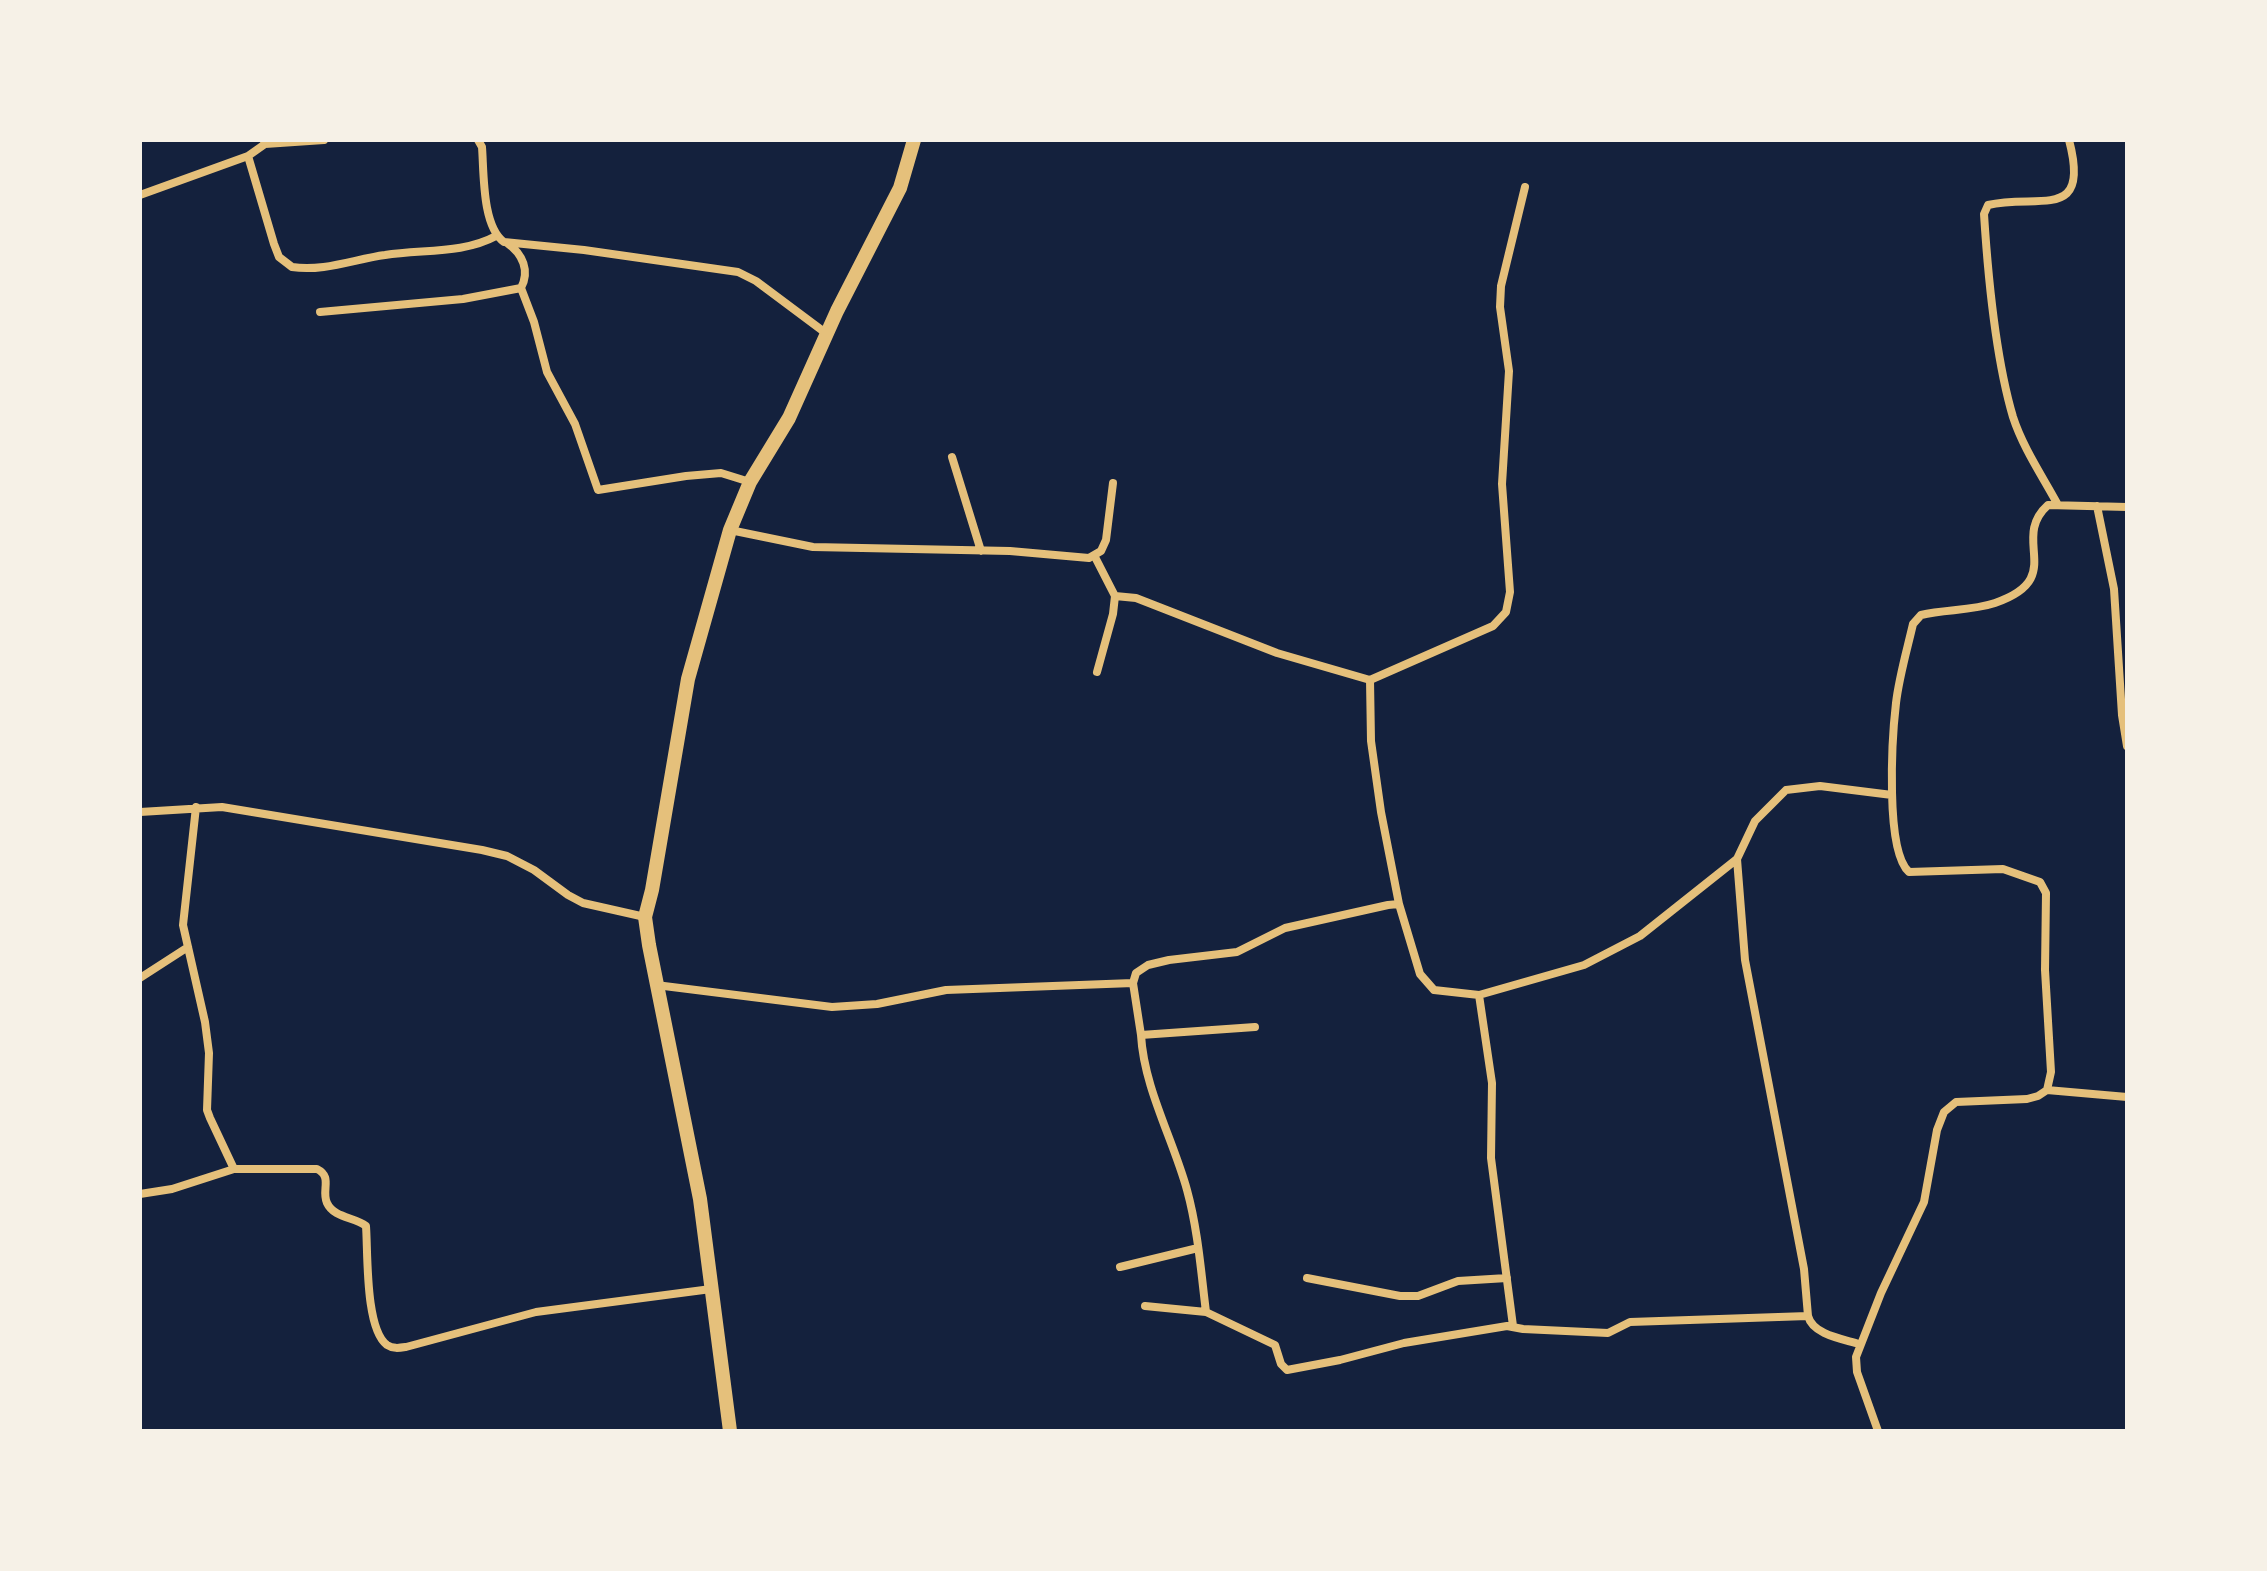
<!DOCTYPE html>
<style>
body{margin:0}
#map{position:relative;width:2267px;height:1571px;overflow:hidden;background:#14213d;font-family:"Source Serif 4",serif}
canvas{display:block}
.frame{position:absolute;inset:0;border:142px solid #f6f1e7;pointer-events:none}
</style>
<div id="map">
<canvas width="2267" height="1571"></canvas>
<div class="frame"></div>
</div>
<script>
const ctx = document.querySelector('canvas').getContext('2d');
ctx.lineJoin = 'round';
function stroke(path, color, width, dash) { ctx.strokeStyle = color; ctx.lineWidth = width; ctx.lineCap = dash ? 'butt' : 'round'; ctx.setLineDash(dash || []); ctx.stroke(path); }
stroke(new Path2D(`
 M 478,140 L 482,147 C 484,173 482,226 504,242 L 584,250 L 738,272 L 756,281 L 827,334
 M 264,141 L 265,144 L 324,140
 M 248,156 L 274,244 L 279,257 L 292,267 C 323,272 355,259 385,255 C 422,249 463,254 496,236
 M 140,195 L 248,156 L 265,144
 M 521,288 L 534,322 L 547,372 L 575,424 L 598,490 L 686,476 L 721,473 L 750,482
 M 320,312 L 463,299 L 521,288 C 530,271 523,254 507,243
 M 952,457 L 981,551
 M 2058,505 C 2043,477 2023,448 2013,417 C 1995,356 1988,277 1984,214 L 1988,205 C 2038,193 2091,223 2069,140
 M 2097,506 L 2114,589 L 2122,715 L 2127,746
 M 730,530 L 813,547 L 1010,551 L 1089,558 L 1101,551 L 1106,540 L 1113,483
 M 1095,557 L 1115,596 L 1113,614 L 1097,672
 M 1115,596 L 1136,598 L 1277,653 L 1370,680
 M 196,807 L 183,925 L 205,1022 L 209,1053 L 207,1110 L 210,1118 L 234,1169 L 317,1169 C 333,1177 321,1190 327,1203 C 334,1218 354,1217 366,1226 C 368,1252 365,1329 387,1345 C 393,1349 399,1348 406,1347 L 536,1312 L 711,1289
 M 140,812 L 222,807 L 482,850 L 507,856 L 534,870 L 568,895 L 583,903 L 645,917
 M 1737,859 L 1745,960 L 1804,1269 L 1808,1316 C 1813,1335 1843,1339 1859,1344
 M 1399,904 L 1381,812 L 1371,741 L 1370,680 L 1493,626 L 1506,612 L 1510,592 L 1502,484 L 1509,371 L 1500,307 L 1501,286 L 1525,187
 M 140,978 L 188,947
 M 656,985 L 832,1007 L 877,1004 L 946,990 L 1133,983
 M 1479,995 L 1492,1083 L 1491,1158 L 1513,1326
 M 1141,1035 L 1133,983 L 1136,973 L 1148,965 L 1169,960 L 1237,952 L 1285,928 L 1388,905 L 1399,904 L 1420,974 L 1434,990 L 1479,995 L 1584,965 L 1640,936 L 1737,859 L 1755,821 L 1786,790 L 1820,786 L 1892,795
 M 2047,1090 L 2051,1072 L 2045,970 L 2046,893 L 2040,882 L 2003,869 L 1909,872 C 1885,851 1892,737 1896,703 C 1899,677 1907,650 1913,624 L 1921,615 C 1945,609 1971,611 1995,603 C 2068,578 2009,540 2048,505 L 2127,507
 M 140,1194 L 172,1189 L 234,1169
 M 1120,1267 L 1198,1248
 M 1307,1278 L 1400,1296 L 1418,1296 L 1458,1281 L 1507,1278
 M 1145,1306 L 1206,1312 L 1275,1345 L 1281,1364 L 1287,1370 L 1340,1360 L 1404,1343 L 1507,1326 L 1523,1329 L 1608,1333 L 1630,1322 L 1808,1316
 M 1206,1312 C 1201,1272 1198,1230 1187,1190 C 1173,1139 1144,1088 1141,1035 L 1255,1027
 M 1878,1431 L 1857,1372 L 1856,1357 L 1881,1293 L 1924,1202 L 1937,1130 L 1944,1112 L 1956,1102 L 2027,1099 L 2038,1096 L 2047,1090 L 2127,1097`), '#e5c07b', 8);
stroke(new Path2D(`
 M 730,1431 L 700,1199 L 649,945 L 645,917 L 652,890 L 688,679 L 730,530 L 750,482 L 789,418 L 837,311 L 900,188 L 914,140`), '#e5c07b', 14);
</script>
